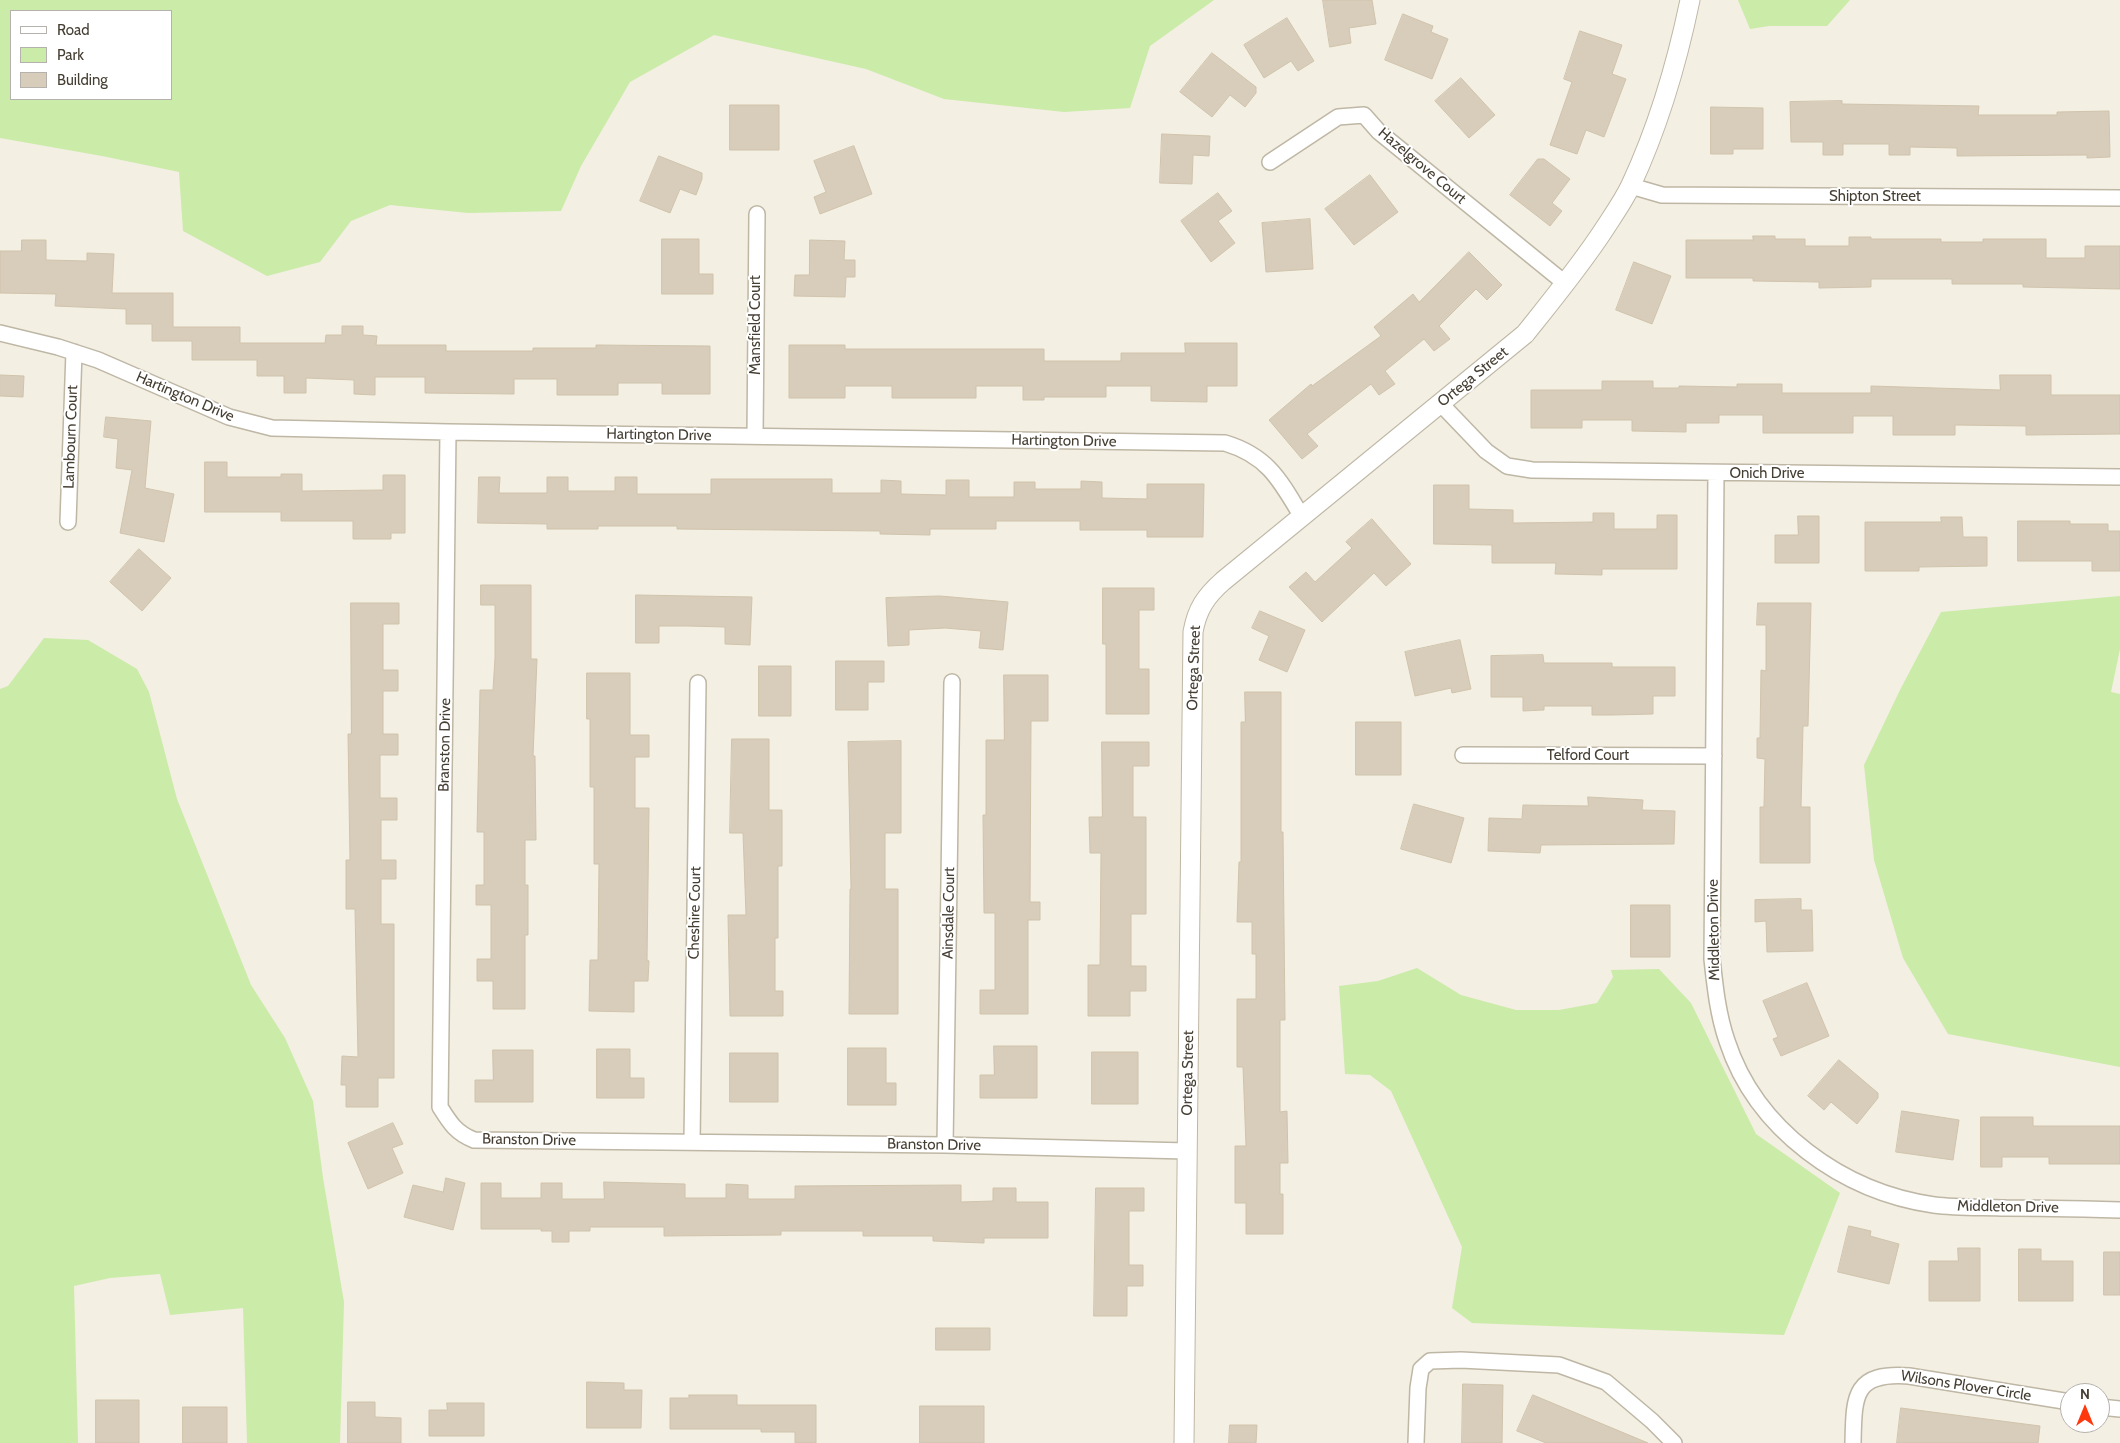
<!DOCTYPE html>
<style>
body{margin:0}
#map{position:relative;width:2120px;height:1443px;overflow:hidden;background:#f3efe3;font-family:Cabin,sans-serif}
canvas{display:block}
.legend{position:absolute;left:10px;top:10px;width:162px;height:90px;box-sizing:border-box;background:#fff;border:1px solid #b5b2ad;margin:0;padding:6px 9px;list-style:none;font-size:15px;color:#453e33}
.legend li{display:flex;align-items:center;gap:10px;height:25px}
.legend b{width:25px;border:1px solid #b5b2ad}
.north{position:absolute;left:2060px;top:1383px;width:50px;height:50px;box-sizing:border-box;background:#fff;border:1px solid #b5b2ad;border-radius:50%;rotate:0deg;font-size:14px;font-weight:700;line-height:20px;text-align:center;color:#453e33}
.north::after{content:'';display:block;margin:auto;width:18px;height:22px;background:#ff380e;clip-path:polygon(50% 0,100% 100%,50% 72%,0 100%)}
</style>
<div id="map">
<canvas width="2120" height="1443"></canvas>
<ul class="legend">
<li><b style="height:6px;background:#fff"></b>Road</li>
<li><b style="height:14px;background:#cbeba8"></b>Park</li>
<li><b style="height:14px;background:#d8cdbb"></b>Building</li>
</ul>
<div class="north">N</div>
</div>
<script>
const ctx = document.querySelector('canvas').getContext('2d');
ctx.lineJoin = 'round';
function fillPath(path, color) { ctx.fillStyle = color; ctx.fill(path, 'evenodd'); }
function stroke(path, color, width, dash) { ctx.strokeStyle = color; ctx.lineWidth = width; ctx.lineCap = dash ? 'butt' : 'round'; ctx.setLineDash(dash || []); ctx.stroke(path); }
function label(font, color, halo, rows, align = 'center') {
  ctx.font = font + ' Cabin,sans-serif'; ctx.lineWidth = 4; ctx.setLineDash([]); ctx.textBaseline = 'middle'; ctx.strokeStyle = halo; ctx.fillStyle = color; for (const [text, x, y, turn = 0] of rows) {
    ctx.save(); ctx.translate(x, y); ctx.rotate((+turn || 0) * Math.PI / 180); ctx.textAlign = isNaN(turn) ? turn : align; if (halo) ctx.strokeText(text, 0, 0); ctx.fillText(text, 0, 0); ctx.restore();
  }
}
fillPath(new Path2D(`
 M 0,0 L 1214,0 L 1150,46 L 1130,108 L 1064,112 L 944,99 L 866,69 L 714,35 L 630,82 L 581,166 L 561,211 L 468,213 L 390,205 L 351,221 L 320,262 L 267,276 L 183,231 L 179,172 L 102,156 L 0,138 ZM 11,11 L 171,11 L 171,99 L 11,99 Z
 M 1738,0 L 1850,0 L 1827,26 L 1769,26 L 1750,29 Z
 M 2120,596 L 2120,649 L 2111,692 L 2120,694 L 2120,1067 L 1948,1034 L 1903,958 L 1874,860 L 1864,765 L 1900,690 L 1941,612 Z
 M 44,638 L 88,640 L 137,669 L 149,692 L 177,799 L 251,985 L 285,1038 L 313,1101 L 323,1178 L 344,1302 L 340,1443 L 247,1443 L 243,1308 L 170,1315 L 160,1274 L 110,1278 L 74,1286 L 78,1443 L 0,1443 L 0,689 L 8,686 Z
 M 1417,968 L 1461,995 L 1516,1010 L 1559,1010 L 1597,1003 L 1613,977 L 1611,970 L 1659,969 L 1691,1003 L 1756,1134 L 1840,1193 L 1784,1335 L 1472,1323 L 1452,1308 L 1462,1247 L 1391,1091 L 1370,1075 L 1345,1074 L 1339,986 L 1378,981 Z`), '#cbeba8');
const building = new Path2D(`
 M 1323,0 L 1372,0 L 1376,24 L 1349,28 L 1351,43 L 1330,47 Z
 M 1403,14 L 1433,26 L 1431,32 L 1448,39 L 1432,79 L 1385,60 Z
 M 1287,18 L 1314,61 L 1298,71 L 1291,61 L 1264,78 L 1244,45 Z
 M 1580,31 L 1622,45 L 1612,74 L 1626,79 L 1604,137 L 1586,130 L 1577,154 L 1550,145 L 1572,82 L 1564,79 Z
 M 1212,53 L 1256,87 L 1256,93 L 1245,107 L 1230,95 L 1212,117 L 1180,92 Z
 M 1461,78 L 1495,115 L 1469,138 L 1435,101 Z
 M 1842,101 L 1842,104 L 1979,106 L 1978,115 L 2057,115 L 2057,112 L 2109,111 L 2110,157 L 2087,158 L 2087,155 L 1957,156 L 1957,148 L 1910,147 L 1910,155 L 1889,155 L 1889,144 L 1843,144 L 1843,155 L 1823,155 L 1823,142 L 1791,142 L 1790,102 Z
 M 730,105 L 779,105 L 779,150 L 730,150 Z
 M 1711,107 L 1763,108 L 1763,149 L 1733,149 L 1733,154 L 1711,154 Z
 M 1162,134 L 1210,136 L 1209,156 L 1193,155 L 1192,184 L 1160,183 Z
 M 854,146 L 872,194 L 820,214 L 814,197 L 826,192 L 814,161 Z
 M 659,156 L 702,173 L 702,179 L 696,195 L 680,189 L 670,213 L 640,201 Z
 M 1538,159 L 1544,159 L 1570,179 L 1552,203 L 1562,211 L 1550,226 L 1510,195 Z
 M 1370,175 L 1398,212 L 1354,245 L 1325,209 Z
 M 1218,193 L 1232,211 L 1218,221 L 1235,243 L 1211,262 L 1181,221 Z
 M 1310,219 L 1313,269 L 1266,272 L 1262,223 Z
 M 1753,236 L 1775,236 L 1775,239 L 1805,239 L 1805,246 L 1849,246 L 1849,237 L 1871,237 L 1871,239 L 1941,239 L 1941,242 L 1983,242 L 1983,239 L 2046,239 L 2046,258 L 2085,258 L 2085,246 L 2120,246 L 2120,289 L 2023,287 L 2023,284 L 1952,284 L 1952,279 L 1871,279 L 1871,287 L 1819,288 L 1819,282 L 1753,281 L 1753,278 L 1686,278 L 1686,240 L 1753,240 Z
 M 662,239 L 699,239 L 699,274 L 713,274 L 713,294 L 662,294 Z
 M 22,240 L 46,240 L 46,260 L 87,261 L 87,253 L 114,254 L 112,293 L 173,293 L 173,327 L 240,327 L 240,343 L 325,343 L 326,335 L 342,335 L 342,326 L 363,326 L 363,335 L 377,336 L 376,345 L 446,345 L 446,351 L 533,351 L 533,348 L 596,348 L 596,345 L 710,346 L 710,394 L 662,394 L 662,383 L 618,383 L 618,395 L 557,395 L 557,379 L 514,379 L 514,394 L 425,393 L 425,377 L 375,377 L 375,395 L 354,394 L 354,380 L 306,378 L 306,393 L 284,393 L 284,376 L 257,376 L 257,360 L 192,360 L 192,341 L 152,341 L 152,324 L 126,324 L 126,309 L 55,306 L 56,294 L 0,293 L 0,251 L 21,251 Z
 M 810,240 L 845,241 L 844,260 L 855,260 L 855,277 L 846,277 L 845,297 L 794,296 L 795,275 L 809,275 Z
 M 1469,252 L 1502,285 L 1487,300 L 1476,289 L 1439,326 L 1450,339 L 1434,351 L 1424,339 L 1385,371 L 1395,384 L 1379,395 L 1371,384 L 1307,434 L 1318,446 L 1302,459 L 1269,420 L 1311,384 L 1312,386 L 1381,336 L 1374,327 L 1413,294 L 1419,302 Z
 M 1634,262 L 1671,276 L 1652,324 L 1616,310 Z
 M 1185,343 L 1237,343 L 1237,386 L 1207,386 L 1207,402 L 1151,401 L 1151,386 L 1106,386 L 1106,397 L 1044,397 L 1044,400 L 1023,400 L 1023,386 L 976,386 L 976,398 L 892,398 L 892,386 L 845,386 L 845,398 L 789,398 L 789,345 L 845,345 L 845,349 L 1044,349 L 1044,361 L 1121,361 L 1121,353 L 1185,353 Z
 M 0,375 L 24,376 L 23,397 L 0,396 Z
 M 2000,375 L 2051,375 L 2051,395 L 2120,395 L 2120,434 L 2026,435 L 2026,426 L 1955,425 L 1955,435 L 1893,435 L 1893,416 L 1853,416 L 1853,433 L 1763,433 L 1763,415 L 1719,415 L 1719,423 L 1686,423 L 1686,432 L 1632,431 L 1632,420 L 1582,420 L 1582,428 L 1531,428 L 1531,390 L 1602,390 L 1602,381 L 1653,381 L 1653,388 L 1679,388 L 1679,386 L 1737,387 L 1737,384 L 1782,384 L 1782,393 L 1871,393 L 1871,386 L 2000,390 Z
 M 106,417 L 151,421 L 145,488 L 174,494 L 164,542 L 120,533 L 132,470 L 116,468 L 118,439 L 104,437 Z
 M 205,462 L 227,462 L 227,477 L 281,477 L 281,474 L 302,474 L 302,491 L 383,490 L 383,475 L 405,475 L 405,533 L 391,533 L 391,539 L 353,539 L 353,521 L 281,521 L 281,512 L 205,512 Z
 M 479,477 L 500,477 L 499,493 L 547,493 L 547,477 L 568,477 L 568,491 L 615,491 L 615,477 L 637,477 L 637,494 L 711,494 L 711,479 L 832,479 L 832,493 L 881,493 L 881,480 L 901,481 L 901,494 L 946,495 L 946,480 L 969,480 L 969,497 L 1014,497 L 1014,482 L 1035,482 L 1035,489 L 1081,489 L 1081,481 L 1102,482 L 1102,498 L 1147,499 L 1147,484 L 1204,484 L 1203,537 L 1147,537 L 1147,530 L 1080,530 L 1080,521 L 996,521 L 996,529 L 930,529 L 930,535 L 880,534 L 880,531 L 677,529 L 677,526 L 598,526 L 598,529 L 547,529 L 547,524 L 478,523 Z
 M 1434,485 L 1469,485 L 1469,509 L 1513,510 L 1513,523 L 1593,522 L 1593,513 L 1614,513 L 1614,529 L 1657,529 L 1657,515 L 1677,515 L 1677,569 L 1602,569 L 1602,575 L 1555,574 L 1556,563 L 1492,563 L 1492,545 L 1434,544 Z
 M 1798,516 L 1819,516 L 1819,563 L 1775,563 L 1775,535 L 1798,535 Z
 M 1941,517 L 1962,517 L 1963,537 L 1987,537 L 1987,566 L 1919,567 L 1919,571 L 1865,571 L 1865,522 L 1941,522 Z
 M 1372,519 L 1411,564 L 1386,586 L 1374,573 L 1322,622 L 1289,587 L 1306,572 L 1315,582 L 1352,548 L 1346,542 Z
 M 2018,521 L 2070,521 L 2070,524 L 2108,524 L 2108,531 L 2120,531 L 2120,571 L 2092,571 L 2092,561 L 2018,561 Z
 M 139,549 L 171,578 L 142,611 L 110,582 Z
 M 481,585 L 531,585 L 531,659 L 537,659 L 533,756 L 535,756 L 536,840 L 525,840 L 525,885 L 528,885 L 528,935 L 525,935 L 525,1009 L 493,1009 L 493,981 L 477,981 L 477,959 L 491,959 L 491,905 L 476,905 L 476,885 L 484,885 L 484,832 L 477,832 L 480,690 L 493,690 L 495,658 L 495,605 L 481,605 Z
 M 1103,588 L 1154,588 L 1154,610 L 1139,610 L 1139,669 L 1149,669 L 1149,714 L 1106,714 L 1106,644 L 1103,644 Z
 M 636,595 L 752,597 L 750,645 L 725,644 L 725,627 L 687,626 L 659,626 L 659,643 L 636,643 Z
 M 940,596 L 1008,602 L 1003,650 L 979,648 L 981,631 L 945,628 L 909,630 L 909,645 L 888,646 L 886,598 Z
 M 351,603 L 399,603 L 399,624 L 383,624 L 383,670 L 398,670 L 398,691 L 383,691 L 383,734 L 398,734 L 398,755 L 380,755 L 380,798 L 397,798 L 397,820 L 381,820 L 381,860 L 396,860 L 396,879 L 381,879 L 381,924 L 394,924 L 394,1078 L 378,1078 L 378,1107 L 346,1107 L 346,1085 L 341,1085 L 342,1056 L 358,1057 L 355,909 L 346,909 L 346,860 L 350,860 L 348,734 L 351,734 Z
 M 1758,603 L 1811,603 L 1808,726 L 1803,726 L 1801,807 L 1810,807 L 1810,863 L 1760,863 L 1760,807 L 1764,807 L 1765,759 L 1757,758 L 1757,738 L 1760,738 L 1761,670 L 1766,671 L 1766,625 L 1757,625 Z
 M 1260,611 L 1305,630 L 1287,672 L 1259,660 L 1269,636 L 1252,628 Z
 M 1460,640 L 1471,689 L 1452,693 L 1451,688 L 1415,696 L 1405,652 Z
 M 1543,655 L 1544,663 L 1612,663 L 1612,667 L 1675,667 L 1675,696 L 1653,696 L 1653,714 L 1612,715 L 1592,715 L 1592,706 L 1544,706 L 1544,710 L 1523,711 L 1523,697 L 1491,697 L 1491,656 Z
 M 836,661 L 884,661 L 884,682 L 868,682 L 868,710 L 836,710 Z
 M 759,666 L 791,666 L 791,716 L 759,716 Z
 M 587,673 L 630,673 L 630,735 L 649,735 L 649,757 L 635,757 L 635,808 L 649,808 L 647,960 L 649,961 L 648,981 L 634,981 L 634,1012 L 589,1011 L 590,960 L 598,960 L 599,864 L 594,864 L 594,787 L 590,787 L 590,719 L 587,719 Z
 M 1004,675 L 1048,675 L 1048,721 L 1031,721 L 1030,902 L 1040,902 L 1040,920 L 1028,920 L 1028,1014 L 980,1014 L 980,990 L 995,990 L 995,913 L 984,913 L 983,815 L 986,815 L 986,740 L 1004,740 Z
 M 1245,692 L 1281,692 L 1281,832 L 1283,832 L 1285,1020 L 1280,1020 L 1280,1112 L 1287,1111 L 1288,1163 L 1280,1163 L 1280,1194 L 1283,1194 L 1283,1234 L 1246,1234 L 1246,1203 L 1235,1203 L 1235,1146 L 1246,1146 L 1243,1067 L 1237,1067 L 1237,999 L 1256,999 L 1256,954 L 1252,954 L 1252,922 L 1237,922 L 1239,862 L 1241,862 L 1241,722 L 1245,722 Z
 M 1356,722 L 1401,722 L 1401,775 L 1356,775 Z
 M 732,739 L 769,739 L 769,810 L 782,810 L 782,866 L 778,866 L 778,938 L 775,938 L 775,991 L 783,991 L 783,1016 L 730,1016 L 728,915 L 746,915 L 743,833 L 730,833 Z
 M 901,741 L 901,833 L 885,833 L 885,889 L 898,889 L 898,1014 L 849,1014 L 850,889 L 851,889 L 848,742 Z
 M 1102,742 L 1149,742 L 1149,766 L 1133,766 L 1133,817 L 1146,817 L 1146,914 L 1131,914 L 1131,966 L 1146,966 L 1146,991 L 1130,991 L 1130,1016 L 1088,1016 L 1088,965 L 1100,965 L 1101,853 L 1090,853 L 1089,817 L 1102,817 Z
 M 1588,797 L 1643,800 L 1642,810 L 1675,811 L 1674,844 L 1541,845 L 1540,853 L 1488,851 L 1489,818 L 1522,819 L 1523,805 L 1588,806 Z
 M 1414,804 L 1464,818 L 1451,863 L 1401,849 Z
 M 1801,899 L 1801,910 L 1812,910 L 1813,951 L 1767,952 L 1766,921 L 1755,922 L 1755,900 Z
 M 1631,905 L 1670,905 L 1670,957 L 1631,957 Z
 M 1807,983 L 1829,1036 L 1781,1056 L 1773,1039 L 1778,1037 L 1763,1001 Z
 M 994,1046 L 1037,1046 L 1037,1098 L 980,1098 L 980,1075 L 994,1075 Z
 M 848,1048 L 886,1048 L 886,1083 L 896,1083 L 896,1105 L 848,1105 Z
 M 597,1049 L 630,1049 L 630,1078 L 644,1078 L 644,1098 L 597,1098 Z
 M 493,1050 L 533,1050 L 533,1102 L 475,1102 L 475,1080 L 493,1080 Z
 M 1092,1052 L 1138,1052 L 1138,1104 L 1092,1104 Z
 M 730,1053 L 778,1053 L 778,1102 L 730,1102 Z
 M 1839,1060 L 1878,1093 L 1878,1098 L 1857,1124 L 1831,1102 L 1824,1110 L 1808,1096 Z
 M 1902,1111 L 1959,1120 L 1953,1160 L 1896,1152 Z
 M 1981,1117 L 2033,1117 L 2033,1126 L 2120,1126 L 2120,1164 L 2049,1164 L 2049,1157 L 2002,1157 L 2002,1167 L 1981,1167 Z
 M 393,1123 L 403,1144 L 392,1148 L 403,1173 L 368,1189 L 348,1143 Z
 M 446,1178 L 465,1183 L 453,1230 L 404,1217 L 413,1185 L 443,1192 Z
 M 604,1182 L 685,1184 L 685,1198 L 726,1198 L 726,1184 L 748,1185 L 748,1199 L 795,1199 L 795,1186 L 961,1185 L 961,1202 L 993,1201 L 993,1188 L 1016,1188 L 1016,1202 L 1048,1202 L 1048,1238 L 984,1238 L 984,1243 L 933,1241 L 933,1236 L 863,1236 L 863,1231 L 781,1231 L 781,1235 L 664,1236 L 664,1227 L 590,1227 L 590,1231 L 569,1231 L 569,1242 L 552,1242 L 552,1231 L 541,1231 L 541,1229 L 481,1229 L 481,1183 L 501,1183 L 501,1198 L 541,1198 L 541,1183 L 562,1183 L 562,1199 L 604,1199 Z
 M 1096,1188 L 1144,1188 L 1144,1211 L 1129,1211 L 1129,1265 L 1143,1265 L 1143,1286 L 1127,1286 L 1127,1316 L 1094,1316 Z
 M 1849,1226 L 1871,1231 L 1870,1236 L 1899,1244 L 1889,1284 L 1838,1272 Z
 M 1958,1248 L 1980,1248 L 1980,1301 L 1929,1301 L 1929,1261 L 1958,1261 Z
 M 2019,1249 L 2041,1249 L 2041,1261 L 2073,1261 L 2073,1301 L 2019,1301 Z
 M 2104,1252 L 2120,1252 L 2120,1295 L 2104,1295 Z
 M 936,1328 L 990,1328 L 990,1350 L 936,1350 Z
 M 587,1382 L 624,1383 L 624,1390 L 642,1390 L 641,1428 L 587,1428 Z
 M 1463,1384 L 1503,1385 L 1502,1443 L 1462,1443 Z
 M 689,1395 L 737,1395 L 737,1405 L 816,1405 L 816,1443 L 795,1443 L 795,1432 L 761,1432 L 761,1429 L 670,1429 L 670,1398 L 689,1398 Z
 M 1533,1395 L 1648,1443 L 1546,1443 L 1517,1431 Z
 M 96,1400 L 139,1400 L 139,1443 L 96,1443 Z
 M 348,1402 L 375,1402 L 375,1417 L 401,1418 L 401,1443 L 348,1443 Z
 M 447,1403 L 484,1403 L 484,1436 L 429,1436 L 429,1410 L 447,1410 Z
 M 920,1406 L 984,1406 L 984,1443 L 920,1443 Z
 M 183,1407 L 227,1407 L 227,1443 L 183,1443 Z
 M 1901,1408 L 2040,1426 L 2038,1443 L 1897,1443 Z
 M 1230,1425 L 1257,1425 L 1256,1443 L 1229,1443 Z`);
fillPath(building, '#d8cdbb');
stroke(building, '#d0c3ab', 1);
const minor = new Path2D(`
 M 1270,162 L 1338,117 L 1364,115 L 1379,132 L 1566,284
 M 1631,186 L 1662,195 L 2120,198
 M 0,333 L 58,347 L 98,360 L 229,417 L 272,428 L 448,432 L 1225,443 C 1268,456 1280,480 1302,517
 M 1440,403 L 1486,451 L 1507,466 L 1532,470 L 2120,477
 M 448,432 L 440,1107 C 450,1123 456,1133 474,1140 L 945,1145 L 1187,1151
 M 755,436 L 757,214
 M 1716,473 L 1712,959 C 1715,987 1718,1015 1727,1041 C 1756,1130 1843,1192 1934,1205 C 1957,1208 1982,1207 2006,1208 C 2044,1208 2082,1209 2120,1210
 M 68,522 L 74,352
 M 1463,755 L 1714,756
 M 692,1142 L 698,683
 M 945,1145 L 952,682
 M 2100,1407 L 2120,1409
 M 1416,1443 L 1418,1388 L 1421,1369 L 1430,1361 L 1461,1360 L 1559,1365 L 1606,1382 L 1652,1421 L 1674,1443
 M 1853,1443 C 1854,1396 1853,1372 1909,1376 L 2070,1402`);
const tertiary = new Path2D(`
 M 1184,1443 L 1193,632 C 1197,609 1206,596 1223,581 L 1525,334 C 1553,299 1581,265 1605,228 C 1614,214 1624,200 1631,185 C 1658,127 1677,63 1690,0`);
stroke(minor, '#bfb7a5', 18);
stroke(tertiary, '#bfb7a5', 21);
stroke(minor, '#fff', 15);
stroke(tertiary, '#fff', 19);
label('15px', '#453e33', '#fff', [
 ["Hazelgrove Court",1422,166,40],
 ["Shipton Street",1875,197],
 ["Mansfield Court",756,325,-90],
 ["Ortega Street",1473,377,-39],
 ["Hartington Drive",185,397,23],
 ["Hartington Drive",659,435,1],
 ["Lambourn Court",71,437,-88],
 ["Hartington Drive",1064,441,1],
 ["Onich Drive",1767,474],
 ["Ortega Street",1194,668,-88],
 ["Branston Drive",445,745,-89],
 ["Telford Court",1588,756],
 ["Cheshire Court",695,913,-89],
 ["Ainsdale Court",949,913,-89],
 ["Middleton Drive",1714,930,-91],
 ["Ortega Street",1188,1073,-89],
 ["Branston Drive",529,1140,1],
 ["Branston Drive",934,1145,1],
 ["Middleton Drive",2008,1207,1],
 ["Wilsons Plover Circle",1966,1386,9]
]);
</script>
